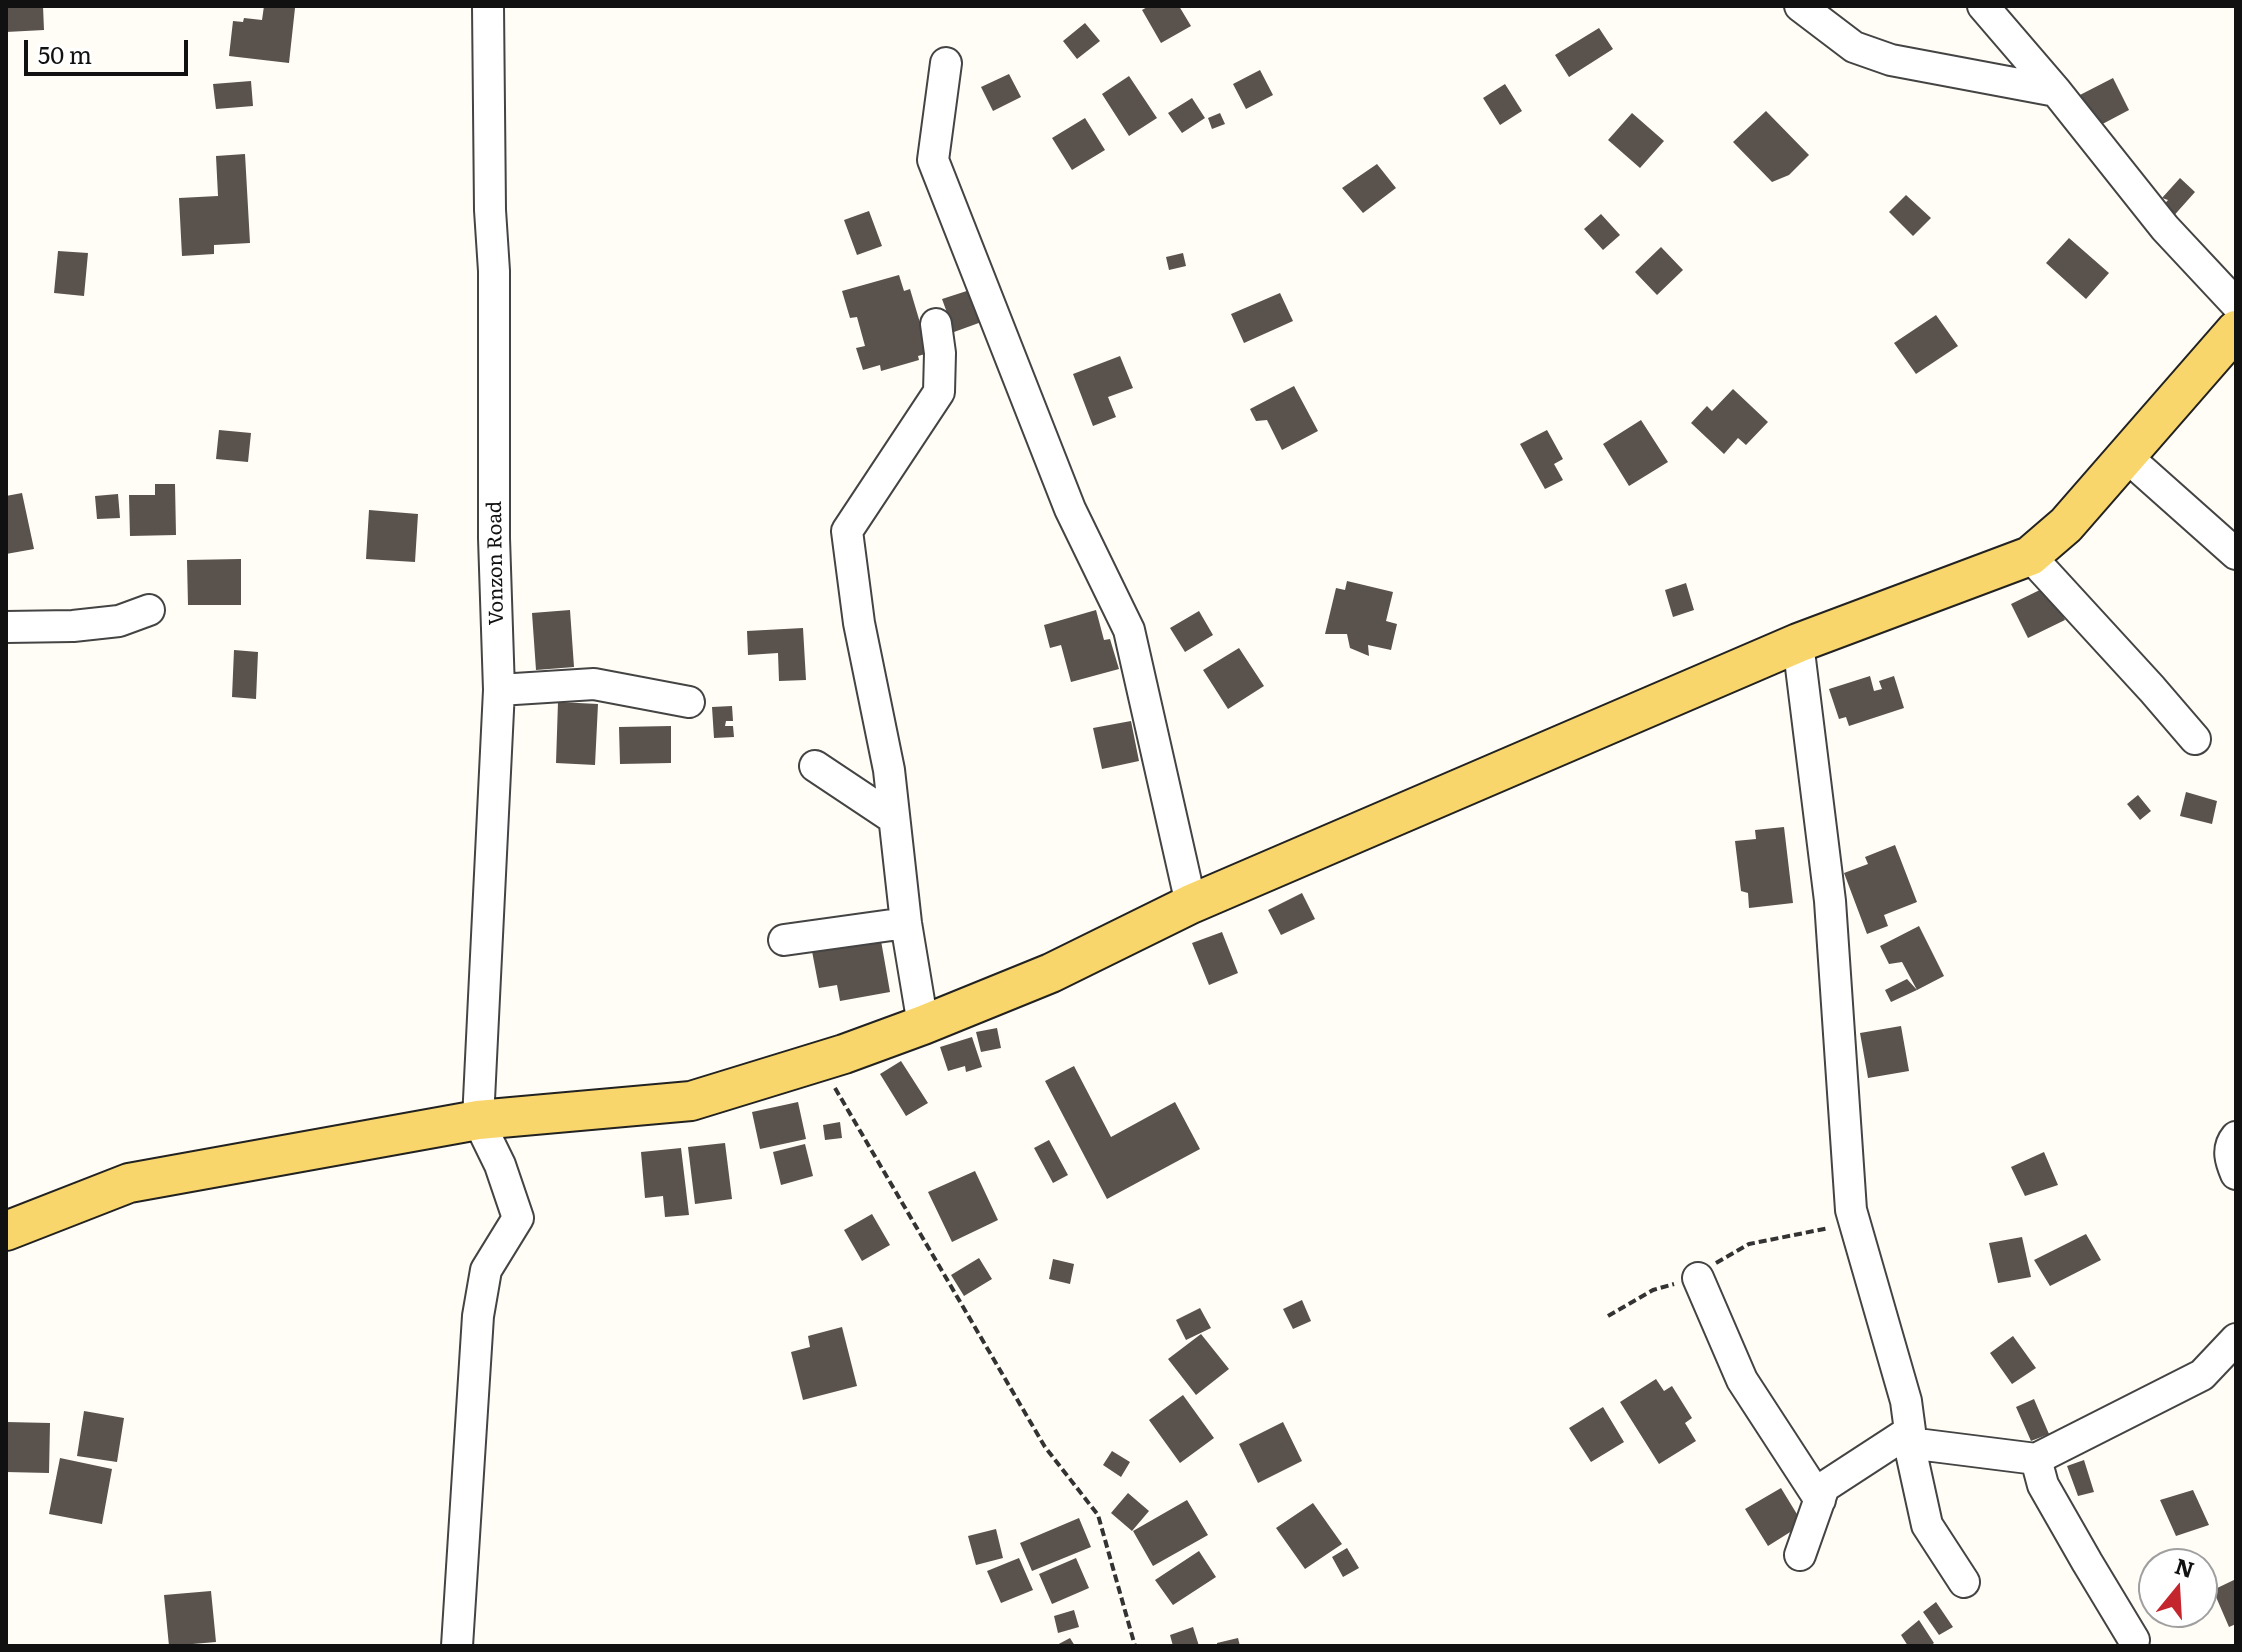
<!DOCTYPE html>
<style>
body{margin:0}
#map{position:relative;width:2242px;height:1652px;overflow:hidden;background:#fffdf5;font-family:Literata,serif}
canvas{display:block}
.frame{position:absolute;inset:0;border:8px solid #111;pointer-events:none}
.north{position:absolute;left:2138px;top:1548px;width:80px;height:80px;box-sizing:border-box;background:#fff;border:2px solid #a0a0a0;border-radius:50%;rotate:18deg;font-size:22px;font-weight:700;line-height:32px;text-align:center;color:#111}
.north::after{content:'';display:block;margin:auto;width:28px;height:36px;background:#c4262e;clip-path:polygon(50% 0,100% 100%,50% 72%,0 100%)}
.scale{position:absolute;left:24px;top:40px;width:164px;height:36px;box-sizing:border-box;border:4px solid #111;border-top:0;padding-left:10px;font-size:24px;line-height:28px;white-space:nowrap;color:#111;-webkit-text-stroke:6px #fff;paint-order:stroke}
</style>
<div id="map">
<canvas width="2242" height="1652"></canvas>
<div class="frame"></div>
<div class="north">N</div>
<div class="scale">50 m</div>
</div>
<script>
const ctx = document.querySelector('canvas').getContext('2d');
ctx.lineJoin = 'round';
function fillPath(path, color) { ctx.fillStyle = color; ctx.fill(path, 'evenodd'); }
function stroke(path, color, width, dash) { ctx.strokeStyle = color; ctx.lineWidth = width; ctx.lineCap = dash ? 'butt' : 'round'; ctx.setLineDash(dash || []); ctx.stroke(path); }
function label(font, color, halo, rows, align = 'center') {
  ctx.font = font + ' Literata,serif'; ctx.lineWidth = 8; ctx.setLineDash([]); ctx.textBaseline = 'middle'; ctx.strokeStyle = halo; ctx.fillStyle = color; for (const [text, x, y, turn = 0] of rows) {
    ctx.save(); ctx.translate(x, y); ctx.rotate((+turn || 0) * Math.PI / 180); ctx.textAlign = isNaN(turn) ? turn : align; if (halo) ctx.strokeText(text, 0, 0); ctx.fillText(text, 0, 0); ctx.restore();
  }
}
fillPath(new Path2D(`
 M 6,6 L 43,6 L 44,30 L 6,32 Z
 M 264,6 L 295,8 L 289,63 L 229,56 L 233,21 L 243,22 L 244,18 L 262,20 Z
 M 1149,6 L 1179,6 L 1191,26 L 1161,43 L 1142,10 Z
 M 1085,23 L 1100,41 L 1077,59 L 1063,41 Z
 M 1599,28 L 1613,49 L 1569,77 L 1555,55 Z
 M 1260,70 L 1273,95 L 1246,109 L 1233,84 Z
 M 1009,74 L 1021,97 L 993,111 L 981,87 Z
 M 1129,76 L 1157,118 L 1129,136 L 1102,94 Z
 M 2113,78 L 2129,110 L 2093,129 L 2076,97 Z
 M 251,81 L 253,106 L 216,109 L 213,84 Z
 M 1505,84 L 1522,111 L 1500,125 L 1483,98 Z
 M 1192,98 L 1205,118 L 1182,133 L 1168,113 Z
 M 1766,111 L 1809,155 L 1789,175 L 1772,182 L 1733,142 Z
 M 1220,113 L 1225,124 L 1212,129 L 1208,118 Z
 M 1632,113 L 1664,141 L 1640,168 L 1608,140 Z
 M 1085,118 L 1105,150 L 1072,170 L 1052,138 Z
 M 245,154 L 250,243 L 214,245 L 214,254 L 182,256 L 179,198 L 218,196 L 216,156 Z
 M 1377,164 L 1396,188 L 1363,213 L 1342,188 Z
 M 2180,178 L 2195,192 L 2170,220 L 2159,210 L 2168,200 L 2162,198 Z
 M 1906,195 L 1931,218 L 1913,236 L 1889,212 Z
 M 869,211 L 882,246 L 857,255 L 844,220 Z
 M 1601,214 L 1620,235 L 1603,250 L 1584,229 Z
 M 2069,238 L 2109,273 L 2086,299 L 2046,263 Z
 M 1661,247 L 1683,270 L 1657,295 L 1635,272 Z
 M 58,251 L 88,253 L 84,296 L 54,293 Z
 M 1183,253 L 1186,266 L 1169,270 L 1166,257 Z
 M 899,275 L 904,291 L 910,289 L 929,353 L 918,356 L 919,360 L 881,371 L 880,365 L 863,370 L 856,348 L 865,346 L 857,317 L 850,318 L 842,291 Z
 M 976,288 L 987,320 L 954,332 L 942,299 Z
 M 1280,293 L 1293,321 L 1244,343 L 1231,314 Z
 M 1936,315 L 1958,346 L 1916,374 L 1894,343 Z
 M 1120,356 L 1133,388 L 1108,397 L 1116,417 L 1093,426 L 1073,374 Z
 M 1294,386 L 1318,431 L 1282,450 L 1267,420 L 1256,421 L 1250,409 Z
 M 1733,389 L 1768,422 L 1746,445 L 1738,438 L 1724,454 L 1691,423 L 1707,406 L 1712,411 Z
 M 1641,420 L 1668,462 L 1629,486 L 1603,444 Z
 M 219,430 L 251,433 L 248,462 L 216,459 Z
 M 1547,430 L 1563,459 L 1554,464 L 1563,480 L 1545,489 L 1520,444 Z
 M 155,484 L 175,484 L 176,535 L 130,536 L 129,495 L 155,495 Z
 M 22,493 L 34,549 L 6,554 L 6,496 Z
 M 118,494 L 120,518 L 97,519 L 95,496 Z
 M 369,510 L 418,514 L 415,562 L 366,559 Z
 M 241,559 L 241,605 L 188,605 L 187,560 Z
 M 1347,581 L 1393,592 L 1386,621 L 1397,624 L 1391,650 L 1368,645 L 1369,656 L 1350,648 L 1347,634 L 1325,634 L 1336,588 L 1345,590 Z
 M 1686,583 L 1694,610 L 1673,617 L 1665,590 Z
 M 2048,586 L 2065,620 L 2028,638 L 2011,604 Z
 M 570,610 L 574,667 L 536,670 L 532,613 Z
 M 1096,610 L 1104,640 L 1110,639 L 1119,669 L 1071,682 L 1061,645 L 1050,648 L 1044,625 Z
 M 1199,611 L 1213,635 L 1185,652 L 1170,628 Z
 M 803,628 L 806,680 L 779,681 L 778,653 L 748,655 L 747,631 Z
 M 1239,648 L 1264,686 L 1228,709 L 1203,670 Z
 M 234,650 L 258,652 L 256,699 L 232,697 Z
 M 1870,676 L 1874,691 L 1882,689 L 1879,681 L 1894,676 L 1904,708 L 1849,726 L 1846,717 L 1839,719 L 1829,689 Z
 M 558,702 L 598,704 L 595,765 L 556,763 Z
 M 732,706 L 733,721 L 726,721 L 725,726 L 733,726 L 734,737 L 714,738 L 712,707 Z
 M 1131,721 L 1139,761 L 1102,769 L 1093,728 Z
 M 671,726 L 671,763 L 620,764 L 619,727 Z
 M 2186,792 L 2217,801 L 2212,824 L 2180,816 Z
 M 2138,795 L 2151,811 L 2140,820 L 2127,804 Z
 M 1784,827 L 1793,903 L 1749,908 L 1748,893 L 1741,891 L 1735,841 L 1756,839 L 1755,830 Z
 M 1895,845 L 1917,902 L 1884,915 L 1888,926 L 1867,934 L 1844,873 L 1868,864 L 1865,857 Z
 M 1302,893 L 1315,919 L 1281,935 L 1268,910 Z
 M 1919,926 L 1944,976 L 1917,990 L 1902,962 L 1889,964 L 1880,946 Z
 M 1222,932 L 1238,973 L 1209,985 L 1192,943 Z
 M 880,935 L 890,992 L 840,1001 L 837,985 L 819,988 L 811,946 Z
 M 1907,979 L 1917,990 L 1891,1002 L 1885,990 Z
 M 1901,1026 L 1909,1071 L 1868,1078 L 1860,1033 Z
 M 997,1028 L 1001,1048 L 981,1052 L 976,1032 Z
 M 972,1037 L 982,1067 L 966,1072 L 965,1066 L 948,1071 L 940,1047 Z
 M 901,1061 L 928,1103 L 906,1116 L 880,1074 Z
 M 1074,1066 L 1111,1137 L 1175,1102 L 1200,1149 L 1107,1199 L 1045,1081 Z
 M 798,1102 L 806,1139 L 760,1149 L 752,1112 Z
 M 840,1122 L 842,1138 L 825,1140 L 823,1125 Z
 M 1049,1140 L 1068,1175 L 1053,1183 L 1034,1148 Z
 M 725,1143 L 732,1199 L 695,1204 L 688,1147 Z
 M 805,1144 L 813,1176 L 781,1185 L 773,1152 Z
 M 681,1148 L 689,1215 L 665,1217 L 663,1196 L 645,1198 L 641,1152 Z
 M 2044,1152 L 2058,1185 L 2025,1196 L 2011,1167 Z
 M 975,1171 L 998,1220 L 952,1242 L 928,1192 Z
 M 872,1214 L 890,1245 L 862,1261 L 844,1230 Z
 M 2086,1234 L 2101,1260 L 2050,1286 L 2034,1260 Z
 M 2022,1237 L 2031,1277 L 1998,1283 L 1989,1243 Z
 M 979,1258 L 992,1279 L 964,1296 L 951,1275 Z
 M 1053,1259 L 1074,1264 L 1070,1284 L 1049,1279 Z
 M 1302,1300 L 1311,1321 L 1293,1329 L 1283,1309 Z
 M 1200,1308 L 1211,1328 L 1186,1340 L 1176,1320 Z
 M 842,1327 L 857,1386 L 803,1400 L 791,1352 L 810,1347 L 808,1336 Z
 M 1201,1334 L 1229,1369 L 1196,1395 L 1168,1359 Z
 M 2013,1336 L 2036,1368 L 2012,1384 L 1990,1353 Z
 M 1656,1379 L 1664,1391 L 1672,1386 L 1692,1418 L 1685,1423 L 1696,1441 L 1659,1464 L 1620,1402 Z
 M 1183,1395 L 1214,1438 L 1180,1463 L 1149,1420 Z
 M 2034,1399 L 2049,1434 L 2031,1441 L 2016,1407 Z
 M 1603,1407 L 1624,1442 L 1591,1462 L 1569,1428 Z
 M 84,1411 L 124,1418 L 117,1462 L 77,1456 Z
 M 6,1422 L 50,1423 L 49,1473 L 6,1472 Z
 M 1283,1422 L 1302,1461 L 1258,1483 L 1239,1444 Z
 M 1112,1451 L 1130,1462 L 1121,1477 L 1103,1465 Z
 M 60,1458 L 112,1469 L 102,1524 L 49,1514 Z
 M 2084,1460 L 2094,1492 L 2078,1496 L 2067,1466 Z
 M 1781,1488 L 1803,1524 L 1768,1546 L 1745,1509 Z
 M 2193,1490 L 2209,1525 L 2176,1536 L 2160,1500 Z
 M 1128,1493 L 1149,1511 L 1132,1531 L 1111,1513 Z
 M 1187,1500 L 1208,1535 L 1153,1566 L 1133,1531 Z
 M 1313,1503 L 1342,1544 L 1305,1569 L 1276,1528 Z
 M 1079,1518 L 1091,1547 L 1032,1571 L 1020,1543 Z
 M 996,1529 L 1003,1558 L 976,1565 L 968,1536 Z
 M 1347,1548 L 1359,1568 L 1343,1577 L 1332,1557 Z
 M 1199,1551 L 1216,1577 L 1173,1605 L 1155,1580 Z
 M 1019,1558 L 1033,1590 L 1001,1603 L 987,1571 Z
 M 1076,1558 L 1089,1588 L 1052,1604 L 1039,1574 Z
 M 2236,1579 L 2236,1624 L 2229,1627 L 2213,1590 Z
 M 211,1591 L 216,1642 L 169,1646 L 164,1595 Z
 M 1936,1602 L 1953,1627 L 1939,1635 L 1923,1612 Z
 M 1074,1610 L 1079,1627 L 1058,1633 L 1054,1616 Z
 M 1919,1620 L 1934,1643 L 1930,1646 L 1908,1646 L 1901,1635 Z
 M 1193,1627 L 1199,1646 L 1173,1646 L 1170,1635 Z
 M 1070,1638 L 1075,1646 L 1055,1646 Z
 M 1238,1638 L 1240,1646 L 1217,1646 L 1217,1643 Z`), '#5a524d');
const minor = new Path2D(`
 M 1800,6 L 1854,47 L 1891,60 L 2056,91
 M 1983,6 L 2056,91 L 2165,228 L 2236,304
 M 946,63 L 933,160 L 1070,509 L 1129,630 L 1191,904
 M 2127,457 L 2236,554
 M 2030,556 L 2152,689 L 2195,739
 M 6,627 L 73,626 L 119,621 L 149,610
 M 1798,643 L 1830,901 L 1851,1210 L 1906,1401 L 1910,1431 L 1909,1443 L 1927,1525 L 1964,1582
 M 499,690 L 594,684 L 689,702
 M 815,766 L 893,818
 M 784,940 L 906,923
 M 923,1025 L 906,923 L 889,770 L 859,623 L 847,531 L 939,392 L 940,353 L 936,324
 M 2236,1137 C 2226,1149 2231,1162 2236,1174
 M 1698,1278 L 1742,1380 L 1820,1500
 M 1909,1443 L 2036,1459 L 2202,1375 L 2236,1339
 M 2036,1459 L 2043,1485 L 2087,1562 L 2134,1640
 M 1800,1555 L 1824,1487 L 1910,1431
 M 457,1646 L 478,1316 L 486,1270 L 518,1218 L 500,1165 L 478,1120 L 499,690 L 494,538 L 494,271 L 490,210 L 488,6`);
const major = new Path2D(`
 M 6,1231 L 129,1183 L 478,1120 L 691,1101 L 844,1054 L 923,1025 L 1051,973 L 1191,904 L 1798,643 L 2030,556 L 2066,525 L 2236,330`);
stroke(minor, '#444', 34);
stroke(major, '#222', 42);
stroke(new Path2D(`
 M 835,1088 L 1045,1447 L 1098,1515 L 1135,1646
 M 1716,1263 L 1749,1244 L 1829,1228
 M 1608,1316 L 1653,1290 L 1674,1284`), '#333', 4, [8, 4]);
stroke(minor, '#fff', 30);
stroke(major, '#f9d66b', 38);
label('20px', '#111', '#fff', [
 ["Vonzon Road",496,563,-91]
]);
</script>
